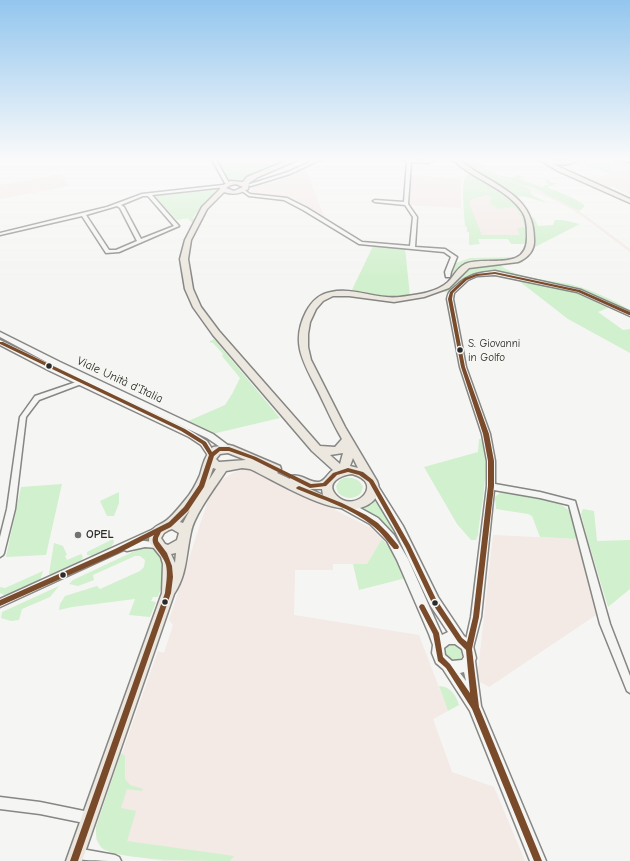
<!DOCTYPE html>
<meta charset="utf-8">
<style>
body{margin:0}
canvas{display:block;background:#f5f5f3}
</style>
<canvas width="630" height="861"></canvas>
<script>
const ctx = document.querySelector('canvas').getContext('2d');
ctx.lineJoin = 'round';
function fillPath(path, color) { ctx.fillStyle = color; ctx.fill(path, 'evenodd'); }
function stroke(path, color, width, dash) { ctx.strokeStyle = color; ctx.lineWidth = width; ctx.lineCap = dash ? 'butt' : 'round'; ctx.setLineDash(dash || []); ctx.stroke(path); }
function label(font, color, halo, rows, align = 'center') {
  ctx.font = font + ' "Comic Neue",sans-serif'; ctx.lineWidth = 3; ctx.setLineDash([]); ctx.textBaseline = 'middle'; ctx.strokeStyle = halo; ctx.fillStyle = color; for (const [text, x, y, turn = 0] of rows) {
    ctx.save(); ctx.translate(x, y); ctx.rotate((+turn || 0) * Math.PI / 180); ctx.textAlign = isNaN(turn) ? turn : align; if (halo) ctx.strokeText(text, 0, 0); ctx.fillText(text, 0, 0); ctx.restore();
  }
}
fillPath(new Path2D(`
 M 465,158 L 468,158 L 504,178 L 547,195 L 568,205 L 585,215 L 630,249 L 630,252 L 582,216 L 566,206 L 545,196 L 482,170 Z
 M 610,165 L 630,168 L 630,195 L 613,186 L 608,188 L 591,180 L 611,174 Z
 M 305,168 L 325,218 L 307,207 L 287,198 L 250,192 L 254,187 L 274,182 Z
 M 61,174 L 69,186 L 0,199 L 0,185 Z
 M 410,175 L 461,179 L 461,208 L 409,205 Z
 M 484,195 L 489,196 L 493,200 L 491,205 L 495,207 L 515,207 L 516,210 L 523,212 L 523,213 L 519,213 L 523,218 L 521,218 L 525,228 L 521,235 L 482,235 L 468,203 L 470,200 L 483,197 Z
 M 246,469 L 253,469 L 371,528 L 382,539 L 367,564 L 333,564 L 333,570 L 295,570 L 294,615 L 419,635 L 448,711 L 433,719 L 452,772 L 494,787 L 525,861 L 164,861 L 112,853 L 102,848 L 96,839 L 96,827 L 158,651 L 164,653 L 173,625 L 169,620 L 210,494 L 221,480 L 235,472 Z
 M 493,535 L 577,539 L 596,615 L 489,687 L 477,680 Z`), '#f3e9e5');
fillPath(new Path2D(`
 M 456,158 L 465,158 L 482,170 L 529,189 L 531,191 L 531,194 L 532,195 L 548,203 L 522,196 L 513,197 Z
 M 468,158 L 476,158 L 475,159 C 485,168 501,180 515,177 L 517,175 L 524,177 L 520,178 L 522,180 L 542,187 L 549,184 L 546,183 L 545,179 L 548,179 L 552,183 L 558,183 L 547,187 C 560,193 572,196 584,205 L 584,207 L 579,211 L 534,188 L 521,185 L 484,170 Z
 M 587,158 L 608,158 L 630,161 L 630,168 L 610,165 L 611,174 L 585,165 L 576,164 L 575,166 L 568,165 L 574,162 Z
 M 229,159 L 270,164 L 274,166 C 266,169 236,184 229,181 C 223,178 219,168 216,162 Z
 M 471,174 L 503,193 L 523,212 L 517,211 L 515,207 L 499,209 L 491,205 L 490,201 L 492,199 L 488,195 L 470,200 L 471,202 L 469,203 L 482,235 L 520,235 L 517,228 L 525,227 L 521,218 L 523,218 L 518,213 L 521,213 C 529,220 527,234 526,244 L 511,244 L 508,239 L 478,239 L 480,244 L 469,245 L 469,232 L 467,232 L 467,227 L 465,226 C 464,211 462,196 464,180 L 467,175 Z
 M 220,187 L 221,191 L 204,204 L 193,217 L 194,221 L 191,222 L 188,218 L 177,220 L 153,195 L 176,191 Z
 M 530,218 L 534,218 L 538,226 L 553,225 L 555,220 L 563,220 L 580,224 L 535,247 L 534,247 L 533,230 Z
 M 373,246 L 405,248 L 410,296 L 383,297 L 351,292 Z
 M 525,246 L 528,247 L 524,256 L 510,260 L 469,262 L 463,264 L 453,275 L 452,274 L 456,263 L 470,258 L 517,257 L 521,255 Z
 M 499,264 C 515,279 552,280 573,285 C 592,290 613,300 630,310 L 630,312 L 576,288 L 531,280 L 495,270 L 468,275 L 447,293 L 443,291 L 455,283 L 467,268 Z
 M 519,281 C 551,287 581,291 610,307 L 598,312 L 623,330 L 630,329 L 630,353 L 568,319 Z
 M 214,339 L 280,418 L 212,434 L 186,422 L 225,405 L 232,394 L 240,378 L 222,356 L 223,354 L 213,343 L 209,342 Z
 M 479,439 L 481,439 C 491,469 481,504 478,535 L 476,540 L 471,540 L 457,524 L 424,467 L 478,452 Z
 M 344,478 C 352,477 360,479 363,487 L 361,493 C 354,500 345,499 338,493 L 336,486 L 340,480 Z
 M 62,484 L 46,555 L 6,557 L 21,487 Z
 M 119,492 L 119,503 L 114,516 L 107,516 L 100,501 Z
 M 501,492 C 515,492 562,499 570,512 C 574,519 575,531 577,539 L 540,537 L 532,516 L 528,514 L 496,509 L 495,497 Z
 M 375,494 L 399,539 L 401,547 L 357,508 L 368,504 Z
 M 583,509 L 594,511 L 597,541 L 630,540 L 630,589 L 608,607 L 587,537 L 581,514 Z
 M 113,539 L 114,542 L 111,547 L 93,556 L 87,555 L 87,552 Z
 M 382,539 L 393,552 L 406,578 L 359,590 L 353,564 L 367,564 Z
 M 54,543 L 63,546 L 67,555 L 65,556 L 67,560 L 81,554 L 83,557 L 80,562 L 51,575 L 49,574 Z
 M 148,547 C 151,549 156,550 159,552 C 171,561 162,586 158,597 L 153,597 L 151,601 L 156,602 L 150,617 L 129,615 L 135,599 L 72,607 L 59,610 L 60,604 L 65,596 L 97,586 L 100,589 L 140,571 L 144,567 L 145,560 L 140,556 L 135,556 L 93,575 L 94,580 L 78,586 L 69,584 L 73,580 L 139,549 Z
 M 43,571 L 40,580 L 6,596 L 0,593 L 0,587 L 5,588 Z
 M 59,586 L 50,597 L 22,609 L 19,620 L 11,621 L 1,618 L 2,612 Z
 M445 653a9 9 0 1 1 18 0a9 9 0 1 1-18 0Z
 M 439,686 C 450,686 456,695 459,705 L 448,711 Z
 M 121,753 L 125,756 L 125,779 L 130,785 L 143,789 L 142,791 L 127,789 L 121,808 L 136,811 L 127,841 L 234,856 L 230,861 C 206,861 118,861 102,848 C 96,842 96,835 96,827 Z`), '#d1f0cd');
const minor = new Path2D(`
 M 211,158 L 215,158 L 229,183 L 229,184 L 225,183 Z
 M 318,158 L 324,158 L 290,174 L 251,186 L 247,185 L 288,172 Z
 M 397,158 L 423,161 L 433,158 L 439,158 L 428,163 L 411,162 L 408,204 L 417,217 L 415,247 L 445,249 L 457,257 L 451,272 L 450,277 L 446,277 L 445,272 L 451,257 L 444,252 L 359,244 L 303,210 L 284,200 L 249,196 L 242,191 L 244,190 L 250,194 L 287,198 L 307,208 L 362,242 L 410,246 L 413,217 L 405,205 L 375,202 L 373,201 L 375,200 L 404,202 L 407,161 Z
 M 576,158 L 582,158 L 574,162 L 572,162 L 572,160 Z
 M 613,158 L 630,160 L 630,162 L 615,159 Z
 M 223,185 L 225,186 L 225,187 L 152,195 L 179,226 L 119,252 L 106,253 L 82,216 L 0,235 L 0,233 L 107,207 L 142,194 ZM 143,196 L 148,196 L 174,226 L 141,239 L 124,207 L 121,205 ZM 117,206 L 120,208 L 137,241 L 116,250 L 109,250 L 86,215 Z
 M 495,271 L 581,290 L 630,312 L 630,316 L 577,292 L 495,275 L 477,276 L 468,280 L 454,293 L 453,299 L 466,367 L 490,434 L 495,461 L 495,484 L 540,492 L 575,501 L 610,624 L 630,676 L 630,693 L 627,691 L 600,624 L 569,505 L 540,498 L 494,490 L 481,617 L 472,652 L 469,653 L 466,652 L 464,649 L 471,617 L 487,486 L 487,461 L 482,434 L 460,367 L 447,299 C 448,292 451,290 456,286 C 469,274 478,273 495,271 Z
 M 82,380 L 84,381 L 85,382 L 84,383 L 39,400 L 26,417 L 15,509 L 4,553 L 3,555 L 0,557 L 0,537 L 7,509 L 20,417 L 35,396 Z
 M 158,527 L 161,528 L 162,530 L 161,532 L 142,541 L 145,541 L 160,543 L 161,545 L 160,547 L 157,548 L 145,547 L 127,551 L 124,550 L 0,607 L 0,599 Z
 M 0,797 L 40,802 L 89,812 L 93,814 L 95,818 L 93,822 L 89,824 L 40,814 L 0,809 Z
 M 76,848 L 115,855 L 119,857 L 121,861 C 105,861 86,861 72,858 L 70,854 L 72,850 Z`);
const tertiary = new Path2D(`
 M 0,332 L 60,362 L 213,434 L 233,449 L 232,451 L 226,451 L 207,438 L 54,366 L 0,337 Z
 M 0,340 L 56,367 L 186,428 L 207,441 L 216,455 L 215,457 L 209,457 L 201,445 L 189,437 L 50,371 L 0,345 Z`);
const secondary = new Path2D(`
 M 373,482 L 376,483 L 403,526 L 438,597 L 464,636 L 472,642 L 476,658 L 475,661 L 481,706 L 546,861 L 530,861 L 470,711 L 443,669 L 436,663 L 432,653 L 433,645 L 429,634 L 397,560 L 387,541 L 370,524 L 343,509 L 342,506 L 343,503 L 347,502 L 351,503 L 378,518 L 394,535 L 408,559 L 442,635 L 448,632 L 430,605 L 395,531 L 368,486 L 370,483 ZM 449,644 L 455,644 L 462,649 L 464,657 L 462,660 L 452,661 L 445,655 L 444,648 ZM 464,672 L 466,681 L 460,673 Z`);
const primary = new Path2D(`
 M 293,158 L 302,158 L 258,177 L 249,183 L 248,189 C 240,194 233,195 224,192 L 207,209 L 191,240 L 188,259 L 193,289 L 201,307 L 219,331 L 320,446 L 335,447 L 342,439 C 333,424 326,407 318,391 C 304,363 290,343 306,312 C 312,301 319,294 331,292 C 354,287 377,300 400,297 C 415,295 436,293 448,282 C 454,276 457,268 465,264 C 486,255 528,273 527,236 C 527,229 527,220 523,213 C 507,187 472,180 451,158 C 461,158 467,166 475,171 C 504,189 534,200 534,239 C 535,250 528,258 518,262 L 469,268 L 449,288 L 424,297 L 394,302 L 349,296 L 333,296 L 323,301 L 316,309 L 310,322 L 308,334 L 308,347 L 311,360 L 345,427 L 377,481 C 380,488 379,495 373,501 C 346,527 279,482 250,469 L 242,468 L 226,471 C 216,486 194,515 191,532 C 186,554 187,575 174,594 L 82,861 L 66,861 L 162,593 L 163,564 L 161,557 L 149,542 C 150,525 158,527 167,520 C 174,514 180,506 186,499 C 192,492 196,484 200,475 C 203,465 205,455 213,447 L 229,445 L 233,446 L 280,466 L 281,469 L 277,473 L 290,479 L 291,476 C 301,473 309,483 319,482 C 325,481 328,473 333,470 L 312,451 L 213,335 L 193,307 L 185,289 L 180,259 L 185,240 L 202,207 L 220,189 L 220,187 L 230,181 L 243,182 L 247,177 ZM 236,184 L 243,187 L 234,191 L 226,188 L 231,185 ZM 228,453 L 246,460 L 219,462 L 216,459 L 220,454 ZM 343,453 L 340,464 L 330,455 ZM 353,458 L 358,468 L 350,466 ZM 213,468 L 216,469 L 209,480 ZM 352,474 C 386,483 355,514 337,496 C 324,483 341,475 352,474 ZM 310,489 L 322,489 L 323,495 ZM 190,510 L 183,523 L 180,522 ZM 169,530 L 172,529 L 179,533 L 177,540 L 168,545 L 165,544 L 161,538 L 164,533 ZM 176,553 L 175,563 L 171,554 Z
 M 536,158 L 559,161 L 575,160 L 576,161 C 570,165 560,165 553,164 L 630,199 L 630,203 L 558,171 Z`);
stroke(minor, '#868685', 3);
stroke(tertiary, '#868685', 3);
stroke(secondary, '#868685', 3);
stroke(primary, '#868685', 3);
fillPath(minor, '#f5f5f3');
fillPath(tertiary, '#f5f5f3');
fillPath(secondary, '#f5f5f3');
fillPath(primary, '#ece8df');
fillPath(new Path2D(`
 M 495,272 L 580,290 L 630,312 L 630,315 L 629,315 L 578,292 L 495,274 L 477,276 L 467,280 L 453,293 L 452,299 L 465,367 L 489,434 L 494,461 L 494,486 L 479,617 L 472,649 L 479,707 L 542,861 L 534,861 L 472,709 L 446,668 L 438,661 L 433,634 L 419,607 L 420,605 L 422,604 L 424,605 L 439,633 L 443,657 L 450,664 L 470,693 L 466,650 L 458,642 L 432,603 L 406,548 L 369,482 L 359,475 L 348,472 L 337,475 L 326,486 L 310,488 L 252,459 L 229,451 L 220,451 L 214,456 L 204,487 L 188,511 L 171,527 L 161,532 L 158,538 L 158,541 L 167,553 L 172,566 L 173,577 L 171,593 L 78,861 L 70,861 L 165,593 C 166,584 168,574 166,565 C 163,553 148,545 154,535 L 119,553 L 0,606 L 0,600 L 115,549 L 169,522 L 184,507 L 199,485 L 209,455 L 202,444 L 181,431 L 0,344 L 0,342 L 3,342 L 185,429 L 206,442 L 212,452 L 219,447 L 229,447 L 256,457 L 311,484 L 323,483 L 333,473 L 348,468 L 363,472 L 373,480 L 410,545 L 436,599 L 462,638 L 467,642 L 473,617 L 488,486 L 488,461 L 483,434 L 461,367 L 448,299 L 450,292 L 465,278 L 476,274 Z
 M 299,486 L 342,503 L 366,515 L 378,523 L 388,533 L 398,545 L 399,547 L 398,549 L 394,549 C 387,541 381,532 373,526 C 351,508 323,500 297,489 L 296,488 L 297,487 Z`), '#7a4b2a');
const sky = ctx.createLinearGradient(0, 0, 0, 279);
sky.addColorStop(0, '#93c6ee');
sky.addColorStop(0.57, '#fafafa');
sky.addColorStop(1, '#fafafa00');
ctx.fillStyle = sky;
ctx.fillRect(0, 0, 630, 279);
for (const [x, y, r, color] of [
 [460,350,3.5,"#2b2b2b"],
 [49,366,3.5,"#2b2b2b"],
 [78,535,4,"#727271"],
 [63,575,3.5,"#2b2b2b"],
 [165,602,3.5,"#2b2b2b"],
 [435,603,3.5,"#2b2b2b"]
]) { const dot = new Path2D(); dot.arc(x, y, r, 0, 2 * Math.PI); ctx.fillStyle = color; ctx.fill(dot); stroke(dot, '#f6f6f2', 1.5); }
label('11px', '#2b2b2b', '#f6f6f2', [
 ["S. Giovanni",468,344],
 ["in Golfo",468,358]
], 'left');
label('12px', '#2b2b2b', '#f6f6f2', [
 ["Viale Unità d'Italia",120,380,25]
]);
label('bold 12px', '#2b2b2b', '#f6f6f2', [
 ["OPEL",86,535]
], 'left');
</script>
